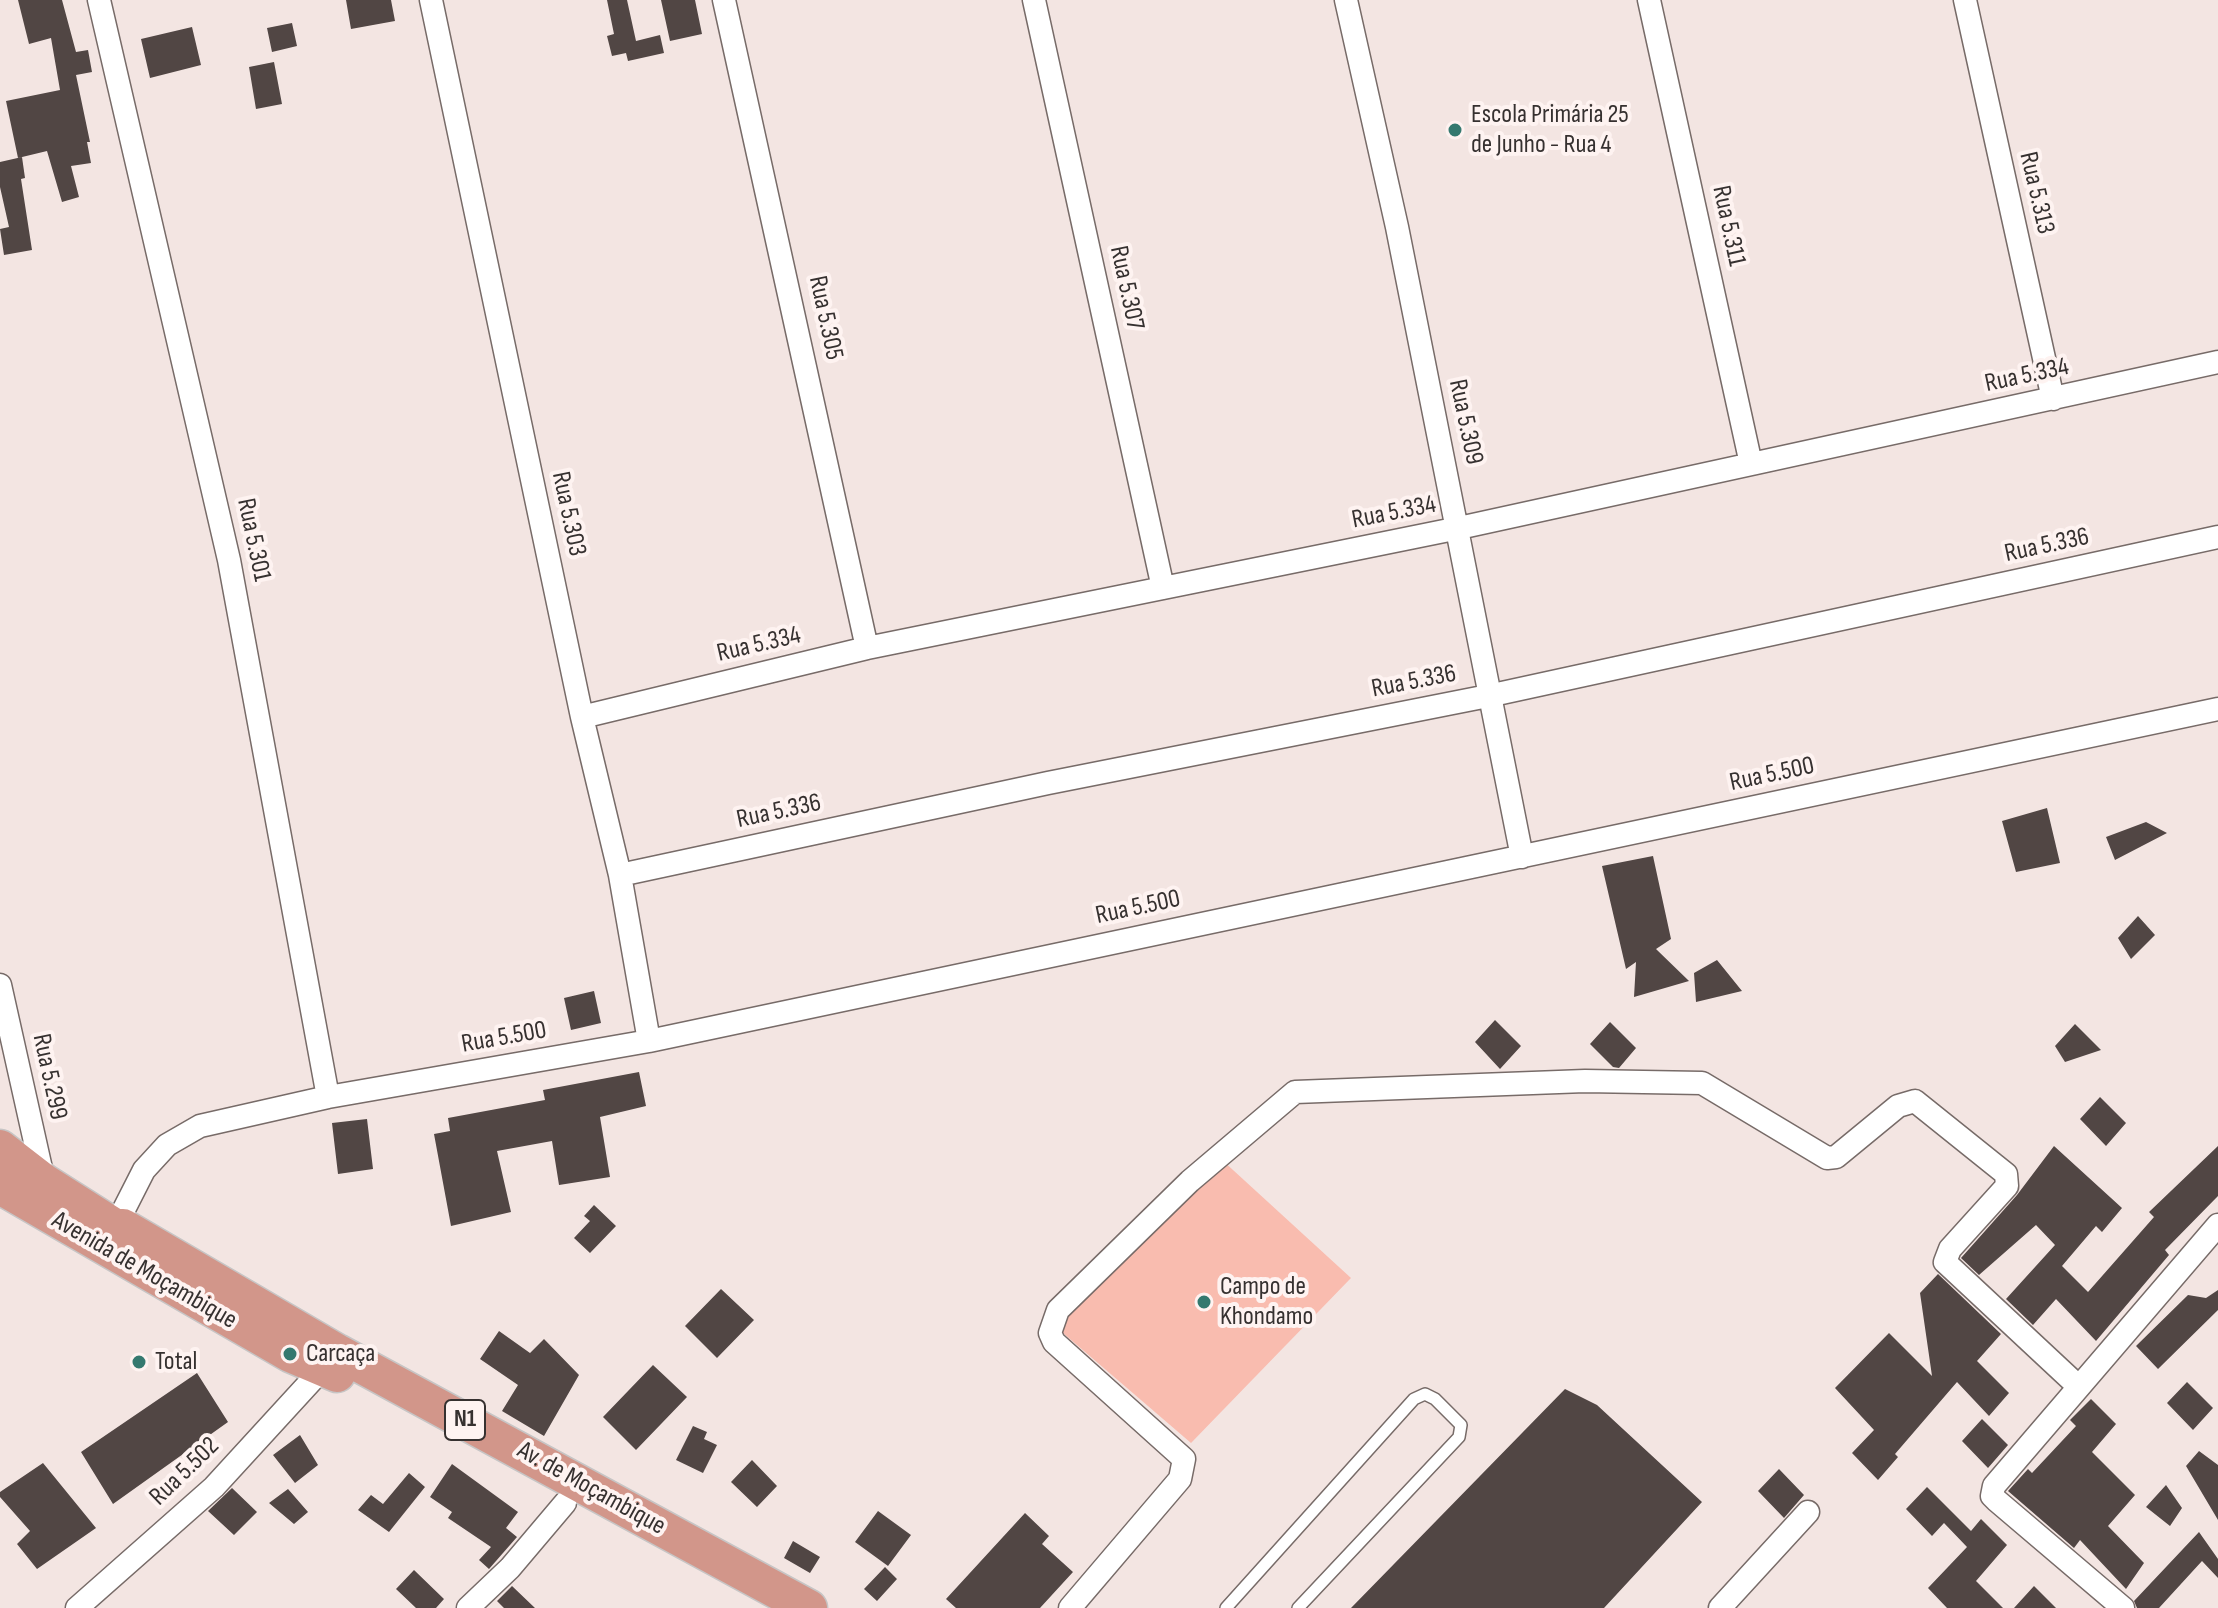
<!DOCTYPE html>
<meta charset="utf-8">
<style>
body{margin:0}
canvas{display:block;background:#f3e5e2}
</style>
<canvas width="2218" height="1608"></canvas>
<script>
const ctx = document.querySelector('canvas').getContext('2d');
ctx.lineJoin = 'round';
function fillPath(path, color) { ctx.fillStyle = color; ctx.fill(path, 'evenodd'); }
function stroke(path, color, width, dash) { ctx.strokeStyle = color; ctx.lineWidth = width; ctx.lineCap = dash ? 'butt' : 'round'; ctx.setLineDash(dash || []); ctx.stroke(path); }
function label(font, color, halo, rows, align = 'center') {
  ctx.font = font + ' "Sofia Sans Condensed",sans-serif'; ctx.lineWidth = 8; ctx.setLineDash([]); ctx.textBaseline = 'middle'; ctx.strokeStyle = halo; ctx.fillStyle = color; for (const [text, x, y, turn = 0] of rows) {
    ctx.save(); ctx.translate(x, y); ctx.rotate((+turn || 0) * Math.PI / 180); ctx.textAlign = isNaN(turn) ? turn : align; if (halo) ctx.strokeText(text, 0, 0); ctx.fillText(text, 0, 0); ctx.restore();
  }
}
fillPath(new Path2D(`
 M 1221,1159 L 1351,1278 L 1191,1443 L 1056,1327 Z`), '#f9bcaf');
fillPath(new Path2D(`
 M 18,0 L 62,0 L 76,52 L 88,50 L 92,72 L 76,75 L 90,142 L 87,142 L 91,163 L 71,166 L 79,197 L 62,202 L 47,151 L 18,158 L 6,101 L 60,90 L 51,38 L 29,44 Z
 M 346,0 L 391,0 L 395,21 L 351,29 Z
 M 607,0 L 627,0 L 636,41 L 660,35 L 664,53 L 628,61 L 626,53 L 612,56 L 607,36 L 614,34 Z
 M 661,0 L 695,0 L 702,34 L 670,41 Z
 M 292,23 L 297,46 L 272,52 L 267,28 Z
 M 192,27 L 201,65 L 150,78 L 141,39 Z
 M 274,62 L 282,104 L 256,109 L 249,67 Z
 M 22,157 L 25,178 L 21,179 L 32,250 L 4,255 L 0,229 L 9,227 L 0,187 L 0,162 Z
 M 2047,808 L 2060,863 L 2016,872 L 2002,821 Z
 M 2146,822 L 2167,833 L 2115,860 L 2106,837 Z
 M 1653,856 L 1671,939 L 1656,949 L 1689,981 L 1634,997 L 1636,962 L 1626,969 L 1602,866 Z
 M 2138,916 L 2155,935 L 2131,959 L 2118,938 Z
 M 1717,960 L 1742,991 L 1696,1002 L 1694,973 Z
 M 594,991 L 601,1023 L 571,1030 L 564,998 Z
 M 1495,1020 L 1521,1046 L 1500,1069 L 1475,1042 Z
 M 1610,1022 L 1636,1048 L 1619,1068 L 1613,1067 L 1590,1044 Z
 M 2075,1024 L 2101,1050 L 2065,1062 L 2055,1046 Z
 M 639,1072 L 646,1106 L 600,1117 L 610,1177 L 559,1185 L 552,1141 L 497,1151 L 511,1212 L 451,1226 L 434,1134 L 450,1131 L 448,1118 L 545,1100 L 543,1090 Z
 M 2100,1097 L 2126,1123 L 2106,1146 L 2080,1119 Z
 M 367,1119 L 373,1169 L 338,1174 L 332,1123 Z
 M 2054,1146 L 2122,1208 L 2102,1232 L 2096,1226 L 2062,1266 L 2088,1292 L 2154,1217 L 2149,1212 L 2218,1146 L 2218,1196 L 2165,1250 L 2169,1255 L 2096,1341 L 2056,1299 L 2033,1325 L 2006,1299 L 2055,1245 L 2036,1225 L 1979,1275 L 1961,1258 L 2017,1195 Z
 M 594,1205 L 616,1226 L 590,1253 L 574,1238 L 590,1221 L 584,1216 Z
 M 1938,1274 L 2001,1334 L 1977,1361 L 2009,1393 L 1989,1416 L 1957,1382 L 1895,1454 L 1898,1457 L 1878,1480 L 1852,1453 L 1874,1430 L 1835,1388 L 1889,1333 L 1932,1376 L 1920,1293 Z
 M 721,1289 L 754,1320 L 717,1358 L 685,1326 Z
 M 2218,1290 L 2218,1310 L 2158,1369 L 2136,1346 L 2188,1295 L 2206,1298 Z
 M 499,1331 L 530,1353 L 544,1339 L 579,1375 L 544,1436 L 502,1411 L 518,1385 L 480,1359 Z
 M 653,1365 L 687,1397 L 636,1450 L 603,1417 Z
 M 197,1373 L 228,1422 L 113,1504 L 81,1452 Z
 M 2187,1382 L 2213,1408 L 2193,1430 L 2167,1403 Z
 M 1565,1389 L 1597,1405 L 1702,1502 L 1604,1608 L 1351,1608 Z
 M 2091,1399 L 2116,1424 L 2092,1452 L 2135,1495 L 2108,1526 L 2144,1563 L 2126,1589 L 2080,1540 L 2074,1548 L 2008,1491 L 2028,1469 L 2032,1473 L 2076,1426 L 2070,1420 Z
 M 1982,1419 L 2008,1445 L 1988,1468 L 1962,1441 Z
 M 693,1426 L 707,1432 L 704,1439 L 717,1445 L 703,1473 L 676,1460 Z
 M 300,1435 L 318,1465 L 295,1483 L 273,1455 Z
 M 2199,1451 L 2218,1465 L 2218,1520 L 2186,1466 Z
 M 752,1460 L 777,1486 L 757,1507 L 731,1482 Z
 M 43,1463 L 96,1528 L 37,1569 L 17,1544 L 30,1531 L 0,1497 L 0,1492 Z
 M 452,1464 L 518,1512 L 506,1528 L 517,1537 L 489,1569 L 479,1560 L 491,1547 L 448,1518 L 452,1512 L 430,1497 Z
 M 1779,1469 L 1804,1495 L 1784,1518 L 1758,1491 Z
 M 409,1473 L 425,1487 L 389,1532 L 358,1510 L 371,1495 L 383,1504 Z
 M 2166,1485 L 2182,1508 L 2170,1526 L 2146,1507 Z
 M 1927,1487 L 1971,1531 L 1981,1519 L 2007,1545 L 1976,1581 L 2003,1608 L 1947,1608 L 1928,1588 L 1967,1547 L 1944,1523 L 1932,1536 L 1906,1509 Z
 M 232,1488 L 257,1512 L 234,1535 L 208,1511 Z
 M 288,1489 L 308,1512 L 294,1524 L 269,1503 Z
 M 878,1511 L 911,1535 L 888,1566 L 855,1542 Z
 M 1025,1513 L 1049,1536 L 1042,1544 L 1073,1572 L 1040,1608 L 956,1608 L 946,1599 Z
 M 2199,1532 L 2218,1559 L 2218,1578 L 2202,1561 L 2159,1608 L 2137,1608 L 2134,1601 Z
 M 793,1541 L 820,1557 L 810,1573 L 784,1558 Z
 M 885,1567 L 897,1579 L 877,1601 L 864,1589 Z
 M 414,1570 L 444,1599 L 436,1608 L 416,1608 L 396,1589 Z
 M 512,1586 L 535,1608 L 504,1608 L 497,1601 Z
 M 2034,1586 L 2056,1608 L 2014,1608 Z`), '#514644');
const service = new Path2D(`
 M 1226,1608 L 1414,1399 L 1425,1394 L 1435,1399 L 1461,1425 L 1459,1437 L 1298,1608`);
const minor = new Path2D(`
 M 99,0 L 229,560 L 328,1097
 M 431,0 L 582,717 L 620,875 L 649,1041
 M 724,0 L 867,648
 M 1034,0 L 1163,588
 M 1346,0 L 1397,227 L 1522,857
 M 1649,0 L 1751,464
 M 1965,0 L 2053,399
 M 582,717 L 867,648 L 1459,528 L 2218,362
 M 620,875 L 1048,783 L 1488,696 L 2218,537
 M 0,985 L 44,1182
 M 115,1227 L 144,1170 L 167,1145 L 200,1126 L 328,1097 L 649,1041 L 2218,709
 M 77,1608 L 214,1487 L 324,1367
 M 468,1608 L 510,1568 L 565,1503
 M 1070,1608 L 1180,1479 L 1184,1459 L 1054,1342 L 1050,1333 L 1058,1310 L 1190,1181 L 1295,1092 L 1585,1081 L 1702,1083 L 1827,1158 L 1836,1157 L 1898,1106 L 1915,1101 L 2006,1174 L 2007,1186 L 1950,1249 L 1945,1262 L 2079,1387
 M 1720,1608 L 1808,1512
 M 2123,1608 L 1996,1500 L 1992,1496 L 1994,1486 L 2218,1225`);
const trunk = new Path2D(`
 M 0,1148 L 44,1182 L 115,1227 L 123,1227 L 337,1352 L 809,1608
 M 0,1186 L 290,1354 L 337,1374`);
stroke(service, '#776b68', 14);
stroke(minor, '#776b68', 25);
stroke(trunk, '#c7c5c5', 39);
stroke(service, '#fff', 11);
stroke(minor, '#fff', 22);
stroke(trunk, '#d2968a', 36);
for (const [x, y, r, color] of [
 [1455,130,8,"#34796f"],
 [1204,1302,8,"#34796f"],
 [290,1354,8,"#34796f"],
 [139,1362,8,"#34796f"]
]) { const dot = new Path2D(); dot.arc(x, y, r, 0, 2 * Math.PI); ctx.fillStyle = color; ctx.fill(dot); stroke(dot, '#fef3f1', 3); }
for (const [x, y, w] of [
 [465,1420,40]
]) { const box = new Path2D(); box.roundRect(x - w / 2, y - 20, w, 40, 6); ctx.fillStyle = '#fef3f1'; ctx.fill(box); stroke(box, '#363130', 2); }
label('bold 24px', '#363130', null, [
 ["N1",465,1420]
]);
label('26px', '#363130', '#fef3f1', [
 ["Escola Primária 25",1471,115],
 ["de Junho - Rua 4",1471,145],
 ["Campo de",1220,1287],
 ["Khondamo",1220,1317],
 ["Carcaça",306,1354],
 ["Total",155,1362]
], 'left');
label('26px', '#363130', '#fef3f1', [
 ["Rua 5.313",2036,193,77],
 ["Rua 5.311",1728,226,78],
 ["Rua 5.307",1126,288,78],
 ["Rua 5.305",825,318,78],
 ["Rua 5.334",2027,376,-12],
 ["Rua 5.309",1465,422,78],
 ["Rua 5.334",1394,513,-11],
 ["Rua 5.303",568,514,78],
 ["Rua 5.301",253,540,78],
 ["Rua 5.336",2047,546,-12],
 ["Rua 5.334",759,645,-13],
 ["Rua 5.336",1414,682,-11],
 ["Rua 5.500",1772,775,-12],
 ["Rua 5.336",779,812,-12],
 ["Rua 5.500",1138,908,-12],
 ["Rua 5.500",504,1038,-10],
 ["Rua 5.299",49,1077,78],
 ["Avenida de Moçambique",144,1271,30],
 ["Rua 5.502",185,1472,-44],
 ["Av. de Moçambique",591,1489,29]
]);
</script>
